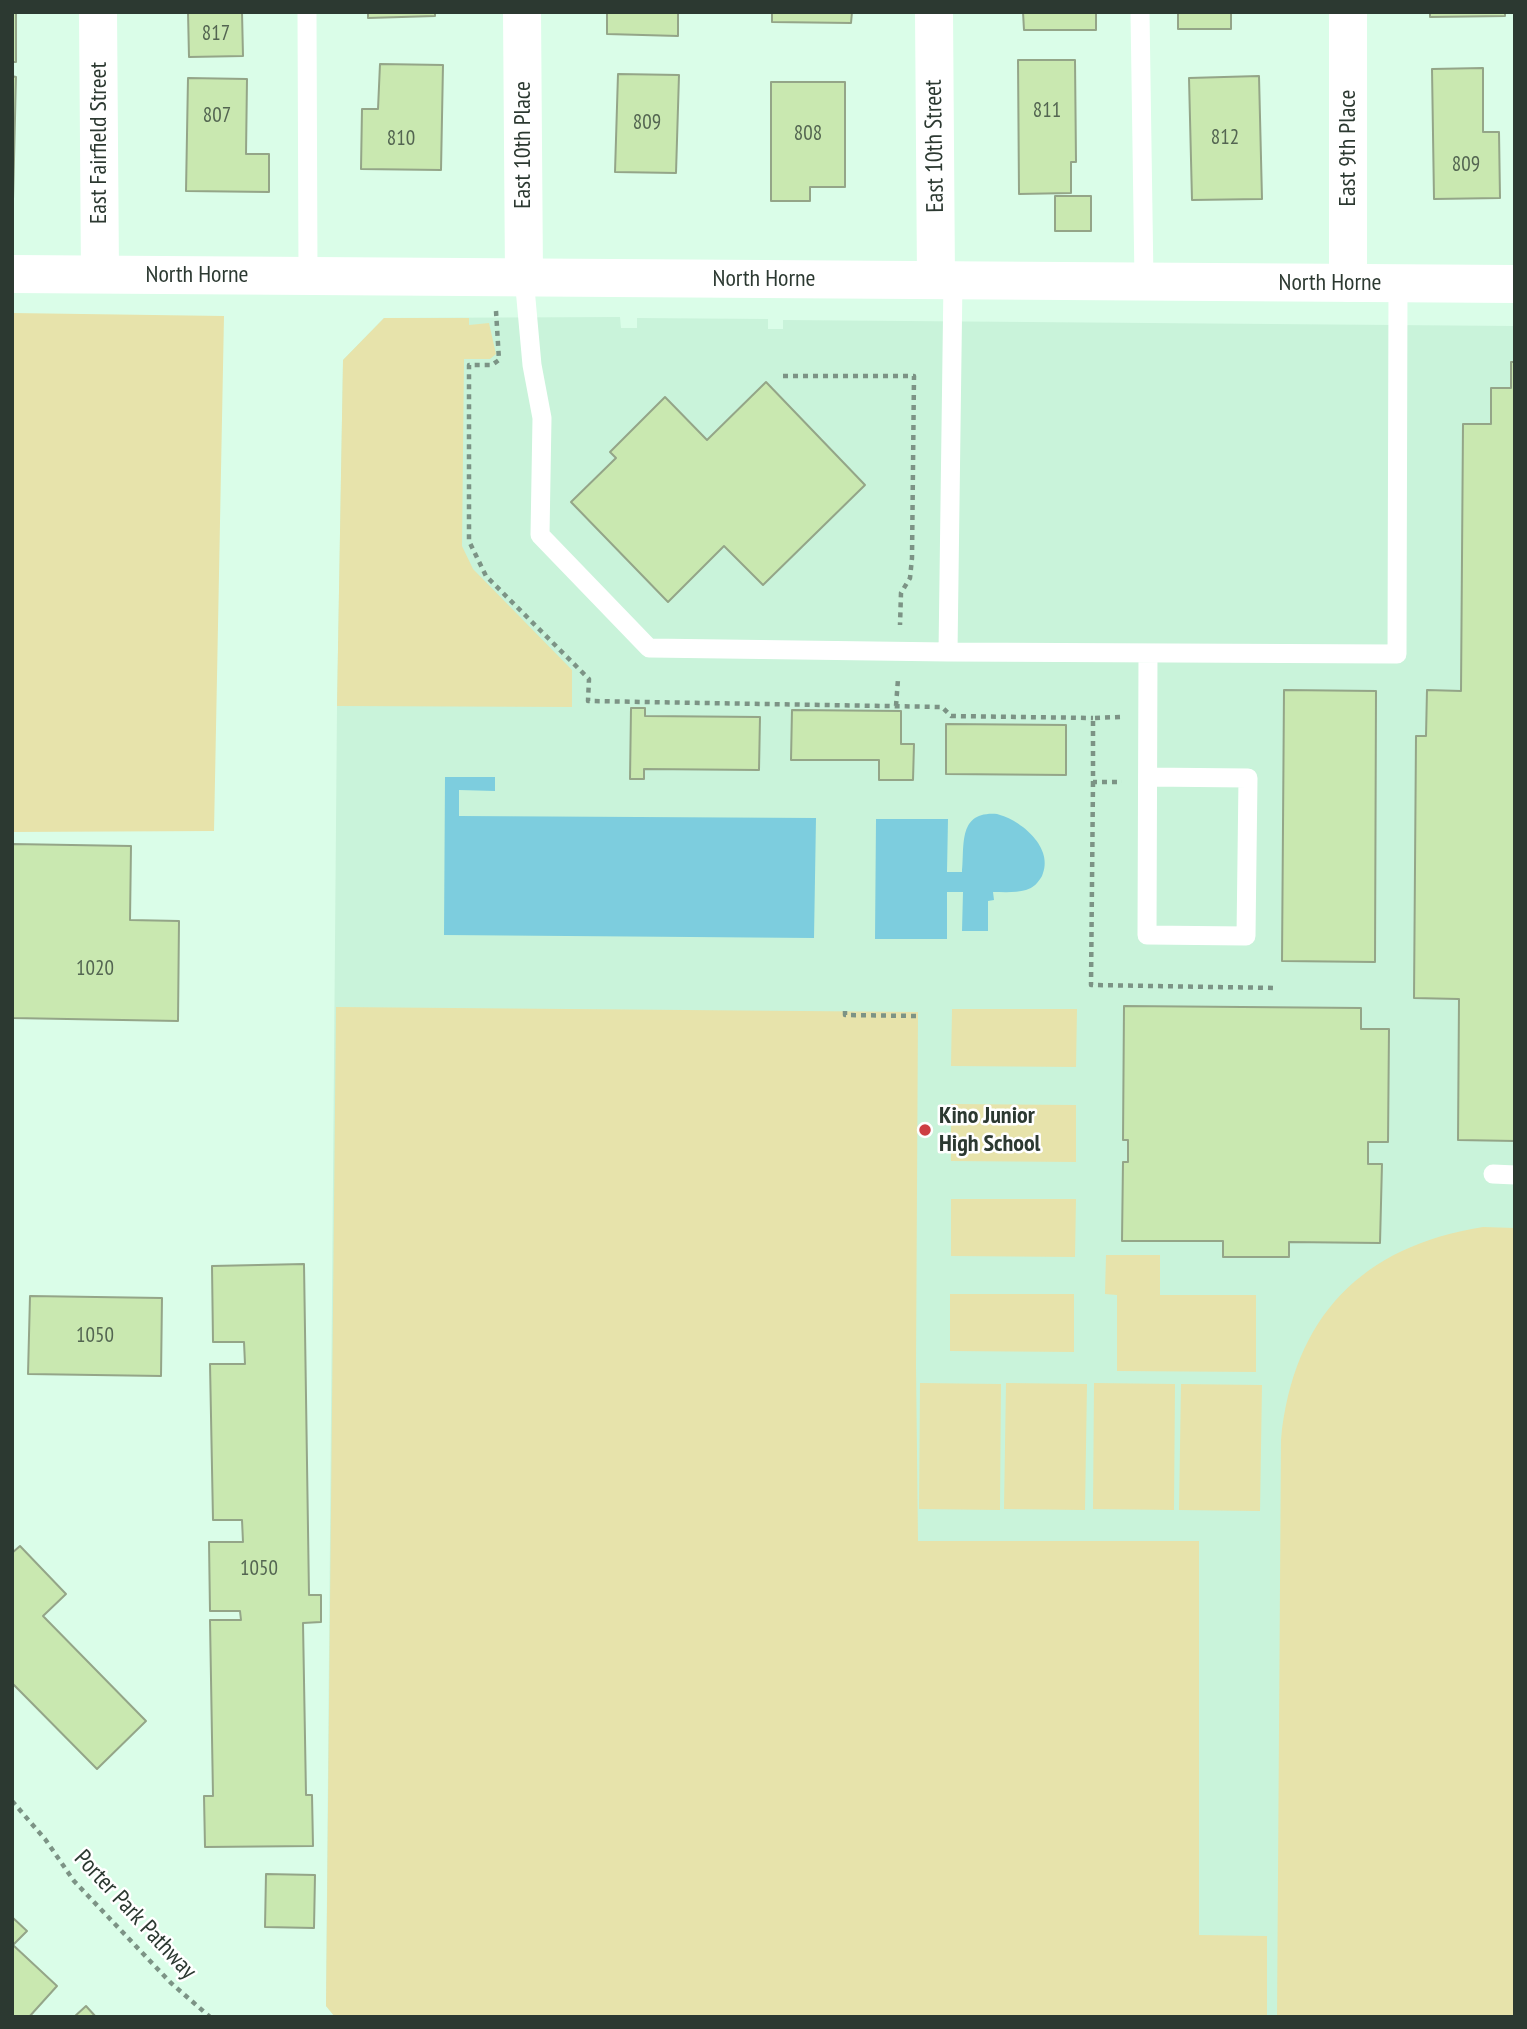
<!DOCTYPE html>
<style>
body{margin:0}
#map{position:relative;width:1527px;height:2029px;overflow:hidden;background:#dafde8;font-family:"PT Sans Narrow",sans-serif}
canvas{display:block}
.frame{position:absolute;inset:0;border:14px solid #2c3931;pointer-events:none}
</style>
<div id="map">
<canvas width="1527" height="2029"></canvas>
<div class="frame"></div>
</div>
<script>
const ctx = document.querySelector('canvas').getContext('2d');
ctx.lineJoin = 'round';
function fillPath(path, color) { ctx.fillStyle = color; ctx.fill(path, 'evenodd'); }
function stroke(path, color, width, dash) { ctx.strokeStyle = color; ctx.lineWidth = width; ctx.lineCap = dash ? 'butt' : 'round'; ctx.setLineDash(dash || []); ctx.stroke(path); }
function label(font, color, halo, rows, align = 'center') {
  ctx.font = font + ' "PT Sans Narrow",sans-serif'; ctx.lineWidth = 5; ctx.setLineDash([]); ctx.textBaseline = 'middle'; ctx.strokeStyle = halo; ctx.fillStyle = color; for (const [text, x, y, turn = 0] of rows) {
    ctx.save(); ctx.translate(x, y); ctx.rotate((+turn || 0) * Math.PI / 180); ctx.textAlign = isNaN(turn) ? turn : align; if (halo) ctx.strokeText(text, 0, 0); ctx.fillText(text, 0, 0); ctx.restore();
  }
}
fillPath(new Path2D(`
 M 620,317 L 621,328 L 637,328 L 637,318 L 768,319 L 768,329 L 783,329 L 783,320 L 1515,326 L 1515,2017 L 335,2017 L 326,2006 L 337,706 L 343,360 L 384,318 Z`), '#c9f3da');
fillPath(new Path2D(`
 M 12,313 L 224,316 L 214,831 L 12,832 Z
 M 384,318 L 469,318 L 469,325 L 489,323 L 496,354 L 490,359 L 464,359 L 462,546 L 473,569 L 572,670 L 572,707 L 337,706 L 343,360 Z
 M 336,1007 L 918,1012 L 916,1366 L 918,1541 L 1199,1541 L 1199,1935 L 1267,1936 L 1267,2017 L 335,2017 L 326,2006 Z
 M 952,1009 L 1077,1009 L 1076,1067 L 951,1066 Z
 M 951,1104 L 1076,1105 L 1076,1162 L 951,1161 Z
 M 951,1199 L 1076,1199 L 1075,1257 L 951,1256 Z
 M 1483,1227 L 1515,1228 L 1515,2017 L 1277,2017 L 1281,1440 C 1293,1317 1362,1246 1483,1227 Z
 M 1106,1255 L 1160,1255 L 1160,1295 L 1256,1295 L 1256,1372 L 1117,1371 L 1117,1295 L 1105,1294 Z
 M 950,1294 L 1074,1294 L 1074,1352 L 950,1351 Z
 M 920,1383 L 1001,1384 L 1000,1510 L 919,1509 Z
 M 1006,1383 L 1087,1384 L 1085,1510 L 1004,1509 Z
 M 1094,1383 L 1175,1384 L 1174,1510 L 1093,1509 Z
 M 1181,1384 L 1262,1385 L 1260,1511 L 1179,1510 Z`), '#e7e3ab');
fillPath(new Path2D(`
 M 445,777 L 495,777 L 495,791 L 459,790 L 459,816 L 816,818 L 814,938 L 444,935 Z
 M 997,814 C 1021,820 1055,848 1042,876 C 1038,883 1033,888 1026,890 C 1016,893 1003,892 993,892 L 994,900 L 988,901 L 988,931 L 962,931 L 963,892 L 947,892 L 947,939 L 875,939 L 876,819 L 948,819 L 947,872 L 962,872 C 965,846 957,811 997,814 Z`), '#7dcdde');
const building = new Path2D(`
 M 12,12 L 16,12 L 16,62 L 12,62 Z
 M 188,12 L 242,12 L 243,56 L 189,57 Z
 M 368,12 L 435,12 L 435,16 L 368,18 Z
 M 607,12 L 678,12 L 678,36 L 607,34 Z
 M 772,12 L 852,12 L 851,23 L 772,22 Z
 M 1023,12 L 1096,12 L 1096,30 L 1024,30 Z
 M 1178,12 L 1231,12 L 1231,29 L 1178,29 Z
 M 1430,12 L 1505,12 L 1505,16 L 1430,17 Z
 M 1018,60 L 1075,60 L 1076,162 L 1071,162 L 1071,193 L 1019,194 Z
 M 380,64 L 443,65 L 441,170 L 361,169 L 362,109 L 378,109 Z
 M 1483,68 L 1483,132 L 1499,132 L 1500,198 L 1434,199 L 1432,69 Z
 M 618,74 L 679,75 L 676,173 L 615,172 Z
 M 12,76 L 16,77 L 13,200 L 12,200 Z
 M 1259,76 L 1262,199 L 1192,200 L 1189,78 Z
 M 188,78 L 247,79 L 246,154 L 269,154 L 269,192 L 186,191 Z
 M 771,82 L 845,82 L 845,187 L 810,187 L 810,201 L 771,201 Z
 M 1055,196 L 1091,196 L 1091,231 L 1055,231 Z
 M 1511,362 L 1515,362 L 1515,1141 L 1458,1140 L 1459,999 L 1414,998 L 1416,736 L 1426,736 L 1427,690 L 1461,691 L 1463,424 L 1491,424 L 1491,388 L 1511,388 Z
 M 766,382 L 865,485 L 763,585 L 724,546 L 668,602 L 571,502 L 616,458 L 610,452 L 665,397 L 707,440 Z
 M 1284,690 L 1376,691 L 1375,962 L 1282,961 Z
 M 631,708 L 645,708 L 645,716 L 760,717 L 759,770 L 644,769 L 644,779 L 630,779 Z
 M 792,710 L 901,711 L 901,744 L 914,744 L 913,780 L 879,780 L 879,760 L 791,760 Z
 M 946,724 L 1066,725 L 1066,775 L 946,774 Z
 M 12,844 L 131,846 L 130,920 L 179,921 L 178,1021 L 12,1018 Z
 M 1124,1006 L 1361,1008 L 1361,1029 L 1389,1029 L 1388,1142 L 1368,1142 L 1368,1164 L 1382,1164 L 1380,1243 L 1289,1242 L 1289,1257 L 1223,1257 L 1223,1241 L 1122,1241 L 1123,1162 L 1128,1162 L 1128,1140 L 1123,1140 Z
 M 304,1264 L 309,1595 L 321,1595 L 321,1622 L 303,1623 L 306,1795 L 312,1795 L 313,1846 L 205,1847 L 204,1796 L 213,1796 L 210,1620 L 241,1620 L 240,1611 L 210,1611 L 209,1542 L 243,1542 L 242,1520 L 213,1520 L 210,1364 L 245,1364 L 244,1342 L 213,1342 L 212,1266 Z
 M 30,1296 L 162,1298 L 161,1376 L 28,1374 Z
 M 20,1546 L 66,1594 L 43,1616 L 146,1721 L 97,1769 L 12,1683 L 12,1553 Z
 M 266,1874 L 315,1875 L 314,1928 L 265,1927 Z
 M 12,1917 L 27,1931 L 13,1945 L 57,1986 L 29,2017 L 12,2017 Z
 M 86,2006 L 96,2017 L 74,2017 Z`);
fillPath(building, '#c9e8b0');
stroke(building, '#94a588', 2);
stroke(new Path2D(`
 M 496,311 L 499,360 L 492,365 L 469,365 L 469,541 L 486,576 L 589,679 L 588,701 L 942,707 L 951,716 L 1093,718
 M 783,376 L 914,376 L 912,558 L 910,578 L 901,593 L 900,625
 M 896,706 L 898,679
 M 1120,717 L 1093,718 L 1093,782 L 1122,782
 M 1093,782 L 1091,985 L 1277,988
 M 845,1011 L 845,1015 L 918,1016
 M 12,1801 L 45,1839 L 74,1881 L 171,1983 L 210,2017`), '#7c9385', 4.5, [5, 5]);
stroke(new Path2D(`
 M 307,12 L 308,276
 M 1140,12 L 1144,281
 M 524,277 L 532,365 L 542,418 L 540,535 L 649,648 L 948,652 L 953,280
 M 948,652 L 1397,654 L 1398,283
 M 1148,777 L 1248,778 L 1246,936 L 1147,935 L 1148,653
 M 1493,1174 L 1515,1175`), '#fff', 19);
stroke(new Path2D(`
 M 98,12 L 100,274
 M 522,12 L 524,277
 M 934,12 L 936,280
 M 1348,283 L 1348,12`), '#fff', 38);
stroke(new Path2D(`
 M 12,274 L 1515,284`), '#fff', 38);
for (const [x, y, r, color] of [
 [925,1130,7,"#cd3e43"]
]) { const dot = new Path2D(); dot.arc(x, y, r, 0, 2 * Math.PI); ctx.fillStyle = color; ctx.fill(dot); stroke(dot, '#fff', 2.5); }
label('21px', '#536551', null, [
 ["817",216,34],
 ["811",1047,111],
 ["807",217,116],
 ["809",647,123],
 ["808",808,134],
 ["812",1225,138],
 ["810",401,139],
 ["809",1466,165],
 ["1020",95,969],
 ["1050",95,1336],
 ["1050",259,1569]
]);
label('24px', '#2c3931', '#fff', [
 ["East Fairfield Street",99,143,-90],
 ["East 10th Place",523,145,-90],
 ["East 10th Street",935,146,-91],
 ["East 9th Place",1348,148,-90],
 ["North Horne",197,275],
 ["North Horne",764,279],
 ["North Horne",1330,283],
 ["Porter Park Pathway",135,1915,47]
]);
label('bold 24px', '#2c3931', '#fff', [
 ["Kino Junior",939,1116],
 ["High School",939,1144]
], 'left');
</script>
